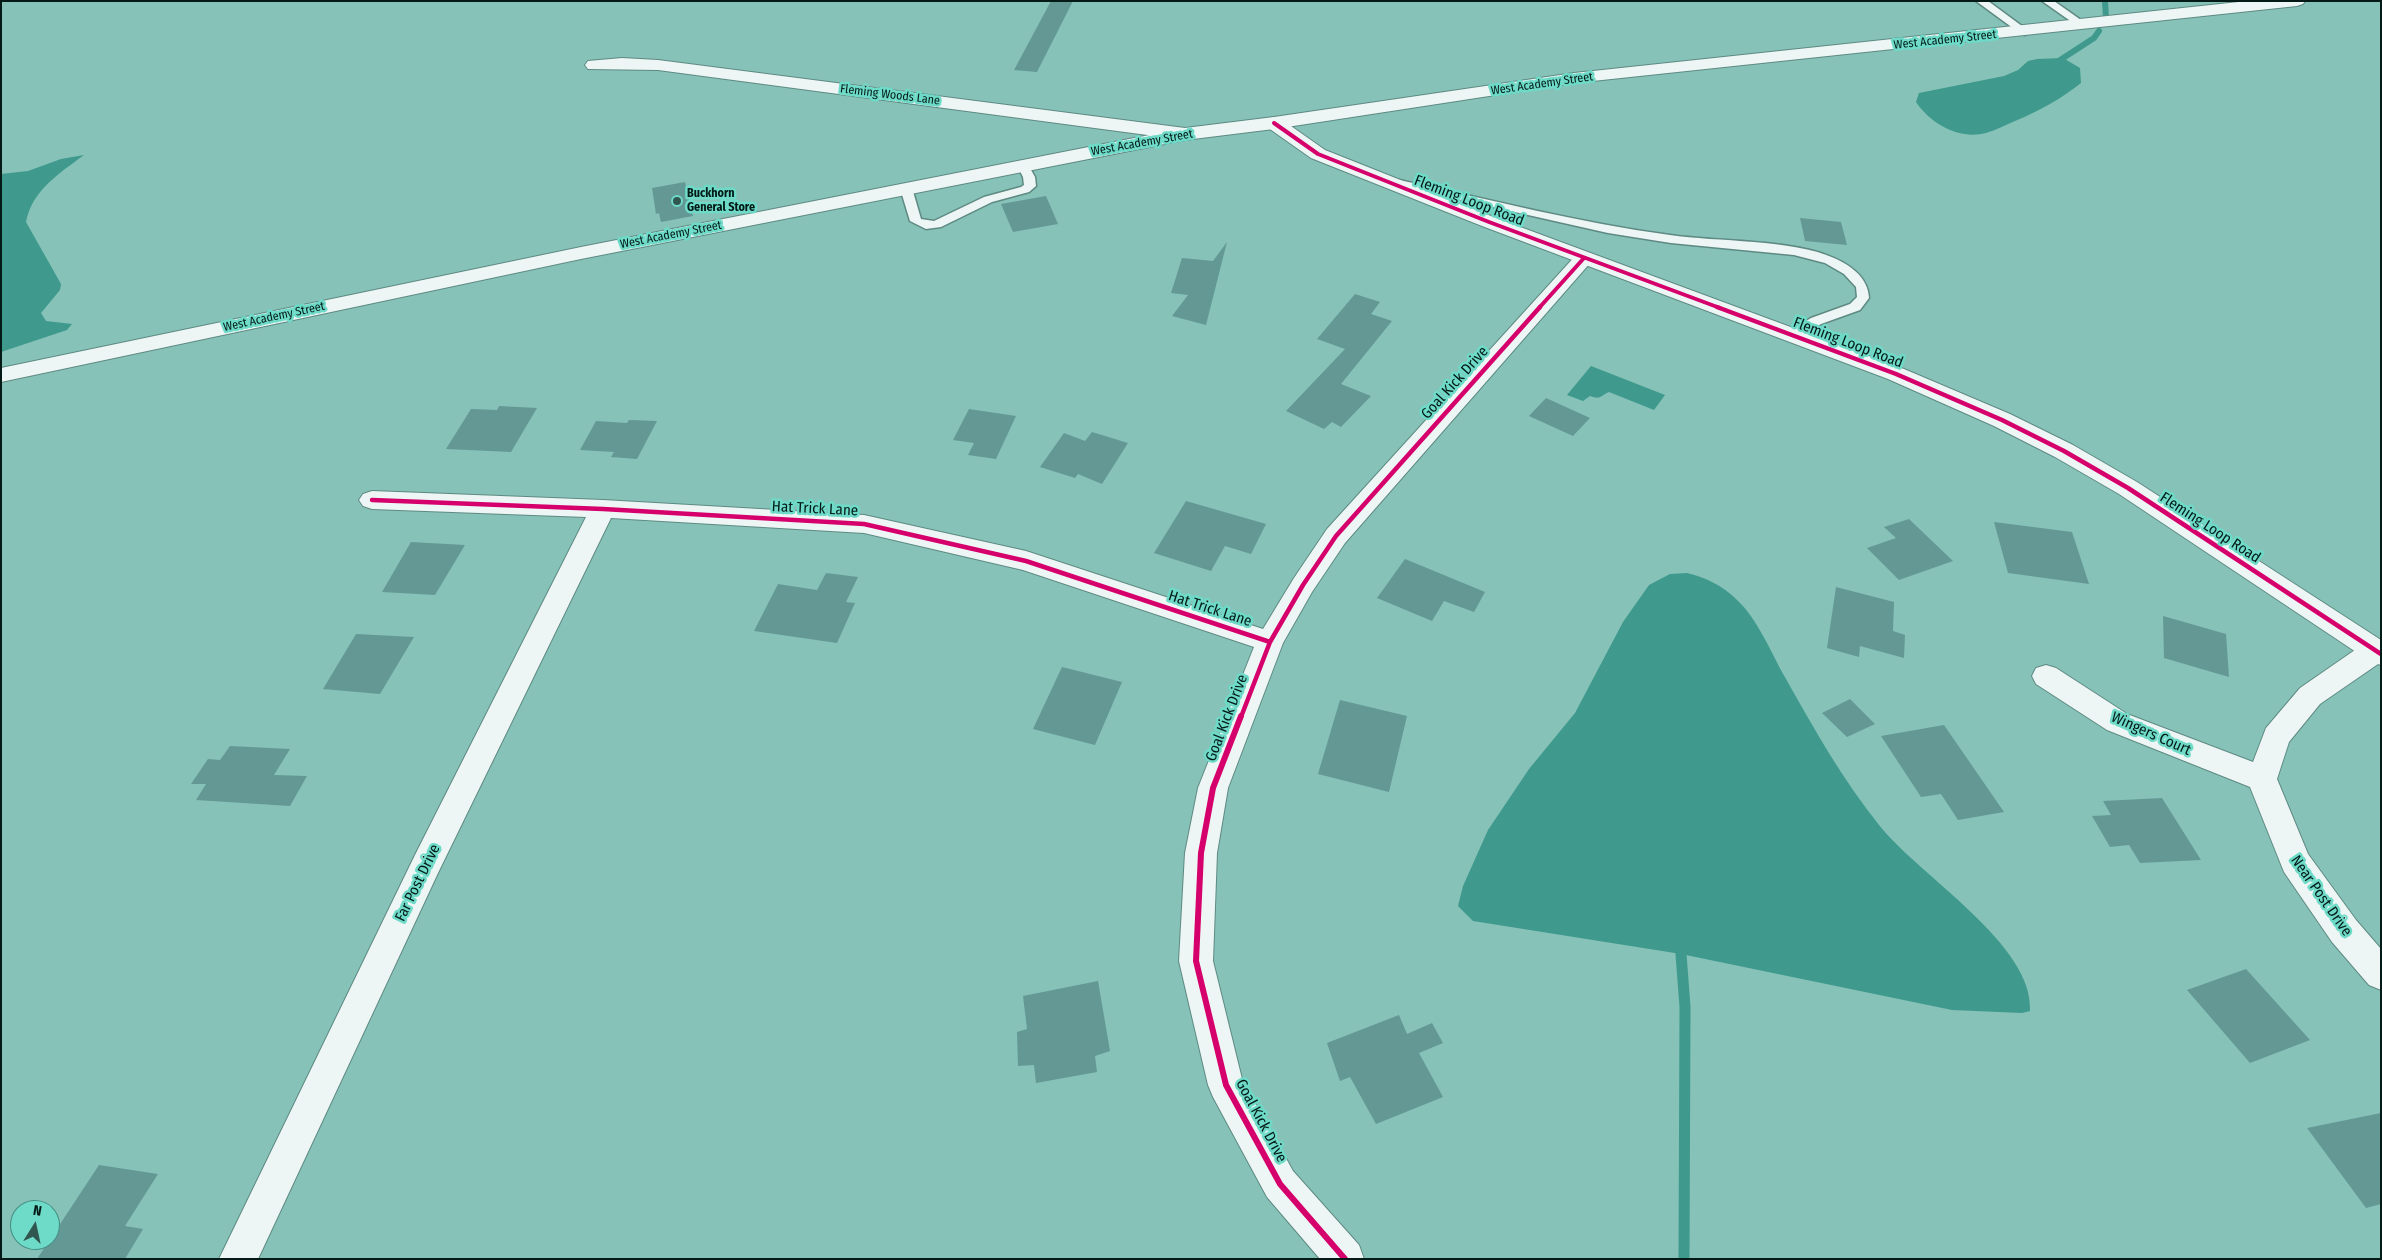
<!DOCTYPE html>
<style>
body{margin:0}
#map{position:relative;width:2382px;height:1260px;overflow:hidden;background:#86c2b8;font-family:"Fira Sans Condensed",sans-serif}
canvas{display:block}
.frame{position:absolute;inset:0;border:2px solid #031a16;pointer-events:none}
.north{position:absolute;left:10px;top:1200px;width:50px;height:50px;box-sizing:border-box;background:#6edac8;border:1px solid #438d81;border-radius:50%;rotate:10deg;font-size:14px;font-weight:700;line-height:20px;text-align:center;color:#031a16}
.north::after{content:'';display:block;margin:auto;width:18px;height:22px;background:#31554f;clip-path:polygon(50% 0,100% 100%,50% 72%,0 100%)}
</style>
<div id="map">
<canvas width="2382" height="1260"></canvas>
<div class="frame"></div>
<div class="north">N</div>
</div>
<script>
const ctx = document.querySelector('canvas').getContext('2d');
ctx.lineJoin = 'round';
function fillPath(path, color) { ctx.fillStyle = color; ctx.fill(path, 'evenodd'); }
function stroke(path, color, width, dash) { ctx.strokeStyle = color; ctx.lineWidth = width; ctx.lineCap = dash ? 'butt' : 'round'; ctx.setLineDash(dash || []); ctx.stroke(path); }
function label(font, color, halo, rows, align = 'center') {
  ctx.font = font + ' "Fira Sans Condensed",sans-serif'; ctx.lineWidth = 5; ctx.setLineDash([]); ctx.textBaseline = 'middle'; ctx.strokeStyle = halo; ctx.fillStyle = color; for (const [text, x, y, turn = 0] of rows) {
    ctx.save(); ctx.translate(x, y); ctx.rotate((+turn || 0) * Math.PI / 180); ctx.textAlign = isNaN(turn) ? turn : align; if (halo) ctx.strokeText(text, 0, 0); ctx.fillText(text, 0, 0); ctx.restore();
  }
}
fillPath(new Path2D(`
 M 2063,58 L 2080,68 L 2081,83 C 2061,99 2039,111 2015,121 C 2005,125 1996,130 1986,133 C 1959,140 1931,124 1916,102 L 1919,93 L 2004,76 L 2018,70 L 2028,61 L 2037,59 Z
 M 84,155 C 60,173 32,190 26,222 L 61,284 L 60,290 L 41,313 L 46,321 L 72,324 L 67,330 L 1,352 L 1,174 L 28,171 L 61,159 Z
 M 1591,366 L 1665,395 L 1654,410 L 1609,392 C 1600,396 1601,400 1590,396 L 1583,401 L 1567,395 Z
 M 1687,573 C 1705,577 1723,586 1736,599 C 1758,619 1771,653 1786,679 C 1814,729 1843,780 1879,825 C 1918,875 2034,944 2030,1011 L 2022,1013 L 1952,1010 L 1681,954 L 1473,921 L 1458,906 L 1463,886 L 1488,830 L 1529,769 L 1575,713 L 1623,622 L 1649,585 L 1670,574 Z`), '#3f998d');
stroke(new Path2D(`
 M 2105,1 L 2106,18
 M 2054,64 L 2094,38 L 2099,31`), '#3f998d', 6);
stroke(new Path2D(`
 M 1684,942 L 1681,954 L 1685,1007 L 1684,1259`), '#3f998d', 11);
fillPath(new Path2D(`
 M 1051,1 L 1073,1 L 1037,72 L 1014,70 Z
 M 685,182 L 693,216 L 661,222 L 659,213 L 656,214 L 652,188 Z
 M 1046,196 L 1058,224 L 1013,232 L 1001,204 Z
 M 1800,218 L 1841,222 L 1847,245 L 1805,241 Z
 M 1227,242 L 1206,325 L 1172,316 L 1188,295 L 1171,293 L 1182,258 L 1213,261 Z
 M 1355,294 L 1380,302 L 1371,314 L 1392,321 L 1341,384 L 1371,396 L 1341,427 L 1332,422 L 1324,429 L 1286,411 L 1345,349 L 1317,339 Z
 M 1546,398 L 1590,418 L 1573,436 L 1529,416 Z
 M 499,406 L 537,408 L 511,452 L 446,449 L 471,409 L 497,410 Z
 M 969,409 L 1016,416 L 996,459 L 968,455 L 974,443 L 953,440 Z
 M 629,420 L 657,421 L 637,459 L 611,457 L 614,452 L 580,450 L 596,421 L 627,423 Z
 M 1092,432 L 1128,443 L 1102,484 L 1078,474 L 1075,478 L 1040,467 L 1064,433 L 1085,441 Z
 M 1186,501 L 1266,524 L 1251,554 L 1225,546 L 1211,571 L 1154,553 Z
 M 1909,519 L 1953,561 L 1899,580 L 1867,548 L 1896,538 L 1884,527 Z
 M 1994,522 L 2072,532 L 2089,584 L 2008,573 Z
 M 411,542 L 465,545 L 435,595 L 382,592 Z
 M 1405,559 L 1485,592 L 1474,612 L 1444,601 L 1432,621 L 1377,598 Z
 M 826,573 L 858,577 L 846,602 L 855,603 L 837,643 L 754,631 L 778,584 L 817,590 Z
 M 1836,587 L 1894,602 L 1893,631 L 1905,635 L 1904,658 L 1860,646 L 1859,657 L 1827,648 Z
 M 2163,616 L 2226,634 L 2229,677 L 2164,658 Z
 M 356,634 L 414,637 L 380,694 L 323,689 Z
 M 1062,667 L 1122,682 L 1095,745 L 1033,729 Z
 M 1850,699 L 1875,724 L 1847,737 L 1822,713 Z
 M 1340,700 L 1407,716 L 1389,792 L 1318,774 Z
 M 1944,725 L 2004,812 L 1958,820 L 1941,794 L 1921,797 L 1881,736 Z
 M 230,746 L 290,749 L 274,775 L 307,776 L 290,806 L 196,800 L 206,784 L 191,784 L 208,759 L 220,760 Z
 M 2162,798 L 2201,860 L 2140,863 L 2129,845 L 2110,847 L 2092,816 L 2111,815 L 2103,801 Z
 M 2246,969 L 2310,1040 L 2250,1063 L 2187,990 Z
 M 1098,981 L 1110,1051 L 1095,1056 L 1097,1072 L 1036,1083 L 1034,1065 L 1018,1066 L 1017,1032 L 1027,1029 L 1023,996 Z
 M 1399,1015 L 1407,1034 L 1432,1023 L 1443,1043 L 1419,1053 L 1443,1097 L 1376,1124 L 1350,1077 L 1340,1081 L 1327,1043 Z
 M 2381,1113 L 2381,1204 L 2366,1208 L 2307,1128 Z
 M 99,1165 L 158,1174 L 125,1226 L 143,1229 L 125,1259 L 37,1259 Z`), '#639895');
const service = new Path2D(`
 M 1976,1 L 1988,1 L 2030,32 L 2025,35 L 2021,34 Z
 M 2042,1 L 2054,1 L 2088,25 L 2083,28 L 2079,27 Z
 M 1023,162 L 1027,163 L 1035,177 L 1036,186 L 1029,192 L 992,202 L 941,227 L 926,229 L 910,221 L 900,188 L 902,186 L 910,186 L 912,188 L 921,219 L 934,221 L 984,197 L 1021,187 L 1024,185 L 1023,177 L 1017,165 Z
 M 1399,180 C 1489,199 1579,223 1670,235 C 1717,242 1792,239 1834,258 C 1852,266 1868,278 1869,298 L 1860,310 L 1821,324 L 1793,339 L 1786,335 L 1788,332 L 1811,318 L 1850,304 L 1857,297 L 1856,287 L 1844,274 L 1825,263 L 1794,255 L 1671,243 L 1608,233 L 1395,185 L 1393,183 Z`);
const minor = new Path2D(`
 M 622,58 L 658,60 L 1185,128 L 1192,130 L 1194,134 L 1192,138 L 1185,140 L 658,70 L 588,69 L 585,65 L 588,61 Z
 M 1584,252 L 1591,254 L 1594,258 L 1591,262 L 1345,543 L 1312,592 L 1283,643 L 1228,788 L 1217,853 L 1213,961 L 1242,1079 L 1293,1171 L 1359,1245 L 1364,1259 L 1320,1259 L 1267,1197 L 1213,1097 L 1208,1085 L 1179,961 L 1185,853 L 1198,788 L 1254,647 L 1023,570 L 864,533 L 611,518 L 438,873 L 258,1259 L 219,1259 L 415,855 L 586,517 L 372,509 L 363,506 L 359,500 L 363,494 L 372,491 L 603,500 L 864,515 L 1026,551 L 1263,629 L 1294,578 L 1327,529 L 1577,254 Z
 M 2375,640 L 2381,642 L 2381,662 L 2320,704 L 2289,742 L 2277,779 L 2308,854 L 2356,920 L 2381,949 L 2381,990 L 2369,985 L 2332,942 L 2284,872 L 2250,787 L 2107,730 L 2036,684 L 2032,676 L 2036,668 L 2046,665 L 2056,668 L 2127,714 L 2253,762 L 2266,728 L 2300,688 L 2365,643 Z`);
const tertiary = new Path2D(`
 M 1274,117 L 1281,119 L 1325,150 L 1496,218 L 1904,369 L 2010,414 L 2073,445 L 2137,482 L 2381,640 L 2381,665 L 2371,662 L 2119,494 L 2055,457 L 1994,426 L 1888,379 L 1482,226 L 1311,158 L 1267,127 L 1265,123 L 1267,119 Z`);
const secondary = new Path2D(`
 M 2248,1 L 2305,1 L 2303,4 L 2297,6 L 1574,83 L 1274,129 L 1185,140 L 581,259 L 1,382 L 1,368 L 581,247 L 1185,128 L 1274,117 L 1574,73 Z`);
stroke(service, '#5e8a83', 3);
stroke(minor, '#5e8a83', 2);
stroke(tertiary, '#5e8a83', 2);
stroke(secondary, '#5e8a83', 2);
fillPath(service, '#edf6f4');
fillPath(minor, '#edf6f4');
fillPath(tertiary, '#edf6f4');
fillPath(secondary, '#edf6f4');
stroke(new Path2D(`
 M 1274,123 L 1318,154 L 1489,222 L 1720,308
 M 1539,308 L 1584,258`), '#d6006c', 4);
stroke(new Path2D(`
 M 1717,307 L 1896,374 L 2002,420 L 2064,451 L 2128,488 L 2381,654
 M 372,500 L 603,509 L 864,524 L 1026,561 L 1270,642
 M 1241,717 L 1270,642 L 1303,585 L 1336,536 L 1540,307`), '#d6006c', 4.5);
stroke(new Path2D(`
 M 1241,716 L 1213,788 L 1201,853 L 1196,961 L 1226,1085 L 1280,1184 L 1345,1259`), '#d6006c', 6);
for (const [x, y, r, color] of [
 [677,201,5,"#31554f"]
]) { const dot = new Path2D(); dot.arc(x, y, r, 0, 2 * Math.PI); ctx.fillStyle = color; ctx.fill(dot); stroke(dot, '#6edac8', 2); }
label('12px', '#031a16', '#6edac8', [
 ["West Academy Street",1945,40,-6],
 ["West Academy Street",1542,84,-8],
 ["Fleming Woods Lane",890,95,7],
 ["West Academy Street",1142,143,-10],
 ["West Academy Street",671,235,-11],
 ["West Academy Street",274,317,-12]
]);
label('bold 12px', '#031a16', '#6edac8', [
 ["Buckhorn",687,194],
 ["General Store",687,208]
], 'left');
label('15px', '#031a16', '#6edac8', [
 ["Fleming Loop Road",1469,201,21],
 ["Fleming Loop Road",1848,343,21],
 ["Goal Kick Drive",1455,383,-48],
 ["Hat Trick Lane",815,509,3],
 ["Fleming Loop Road",2210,528,33],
 ["Hat Trick Lane",1210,609,18],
 ["Goal Kick Drive",1227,718,-69],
 ["Wingers Court",2151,734,24],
 ["Far Post Drive",418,883,-64],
 ["Near Post Drive",2321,896,55],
 ["Goal Kick Drive",1261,1121,62]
]);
</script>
